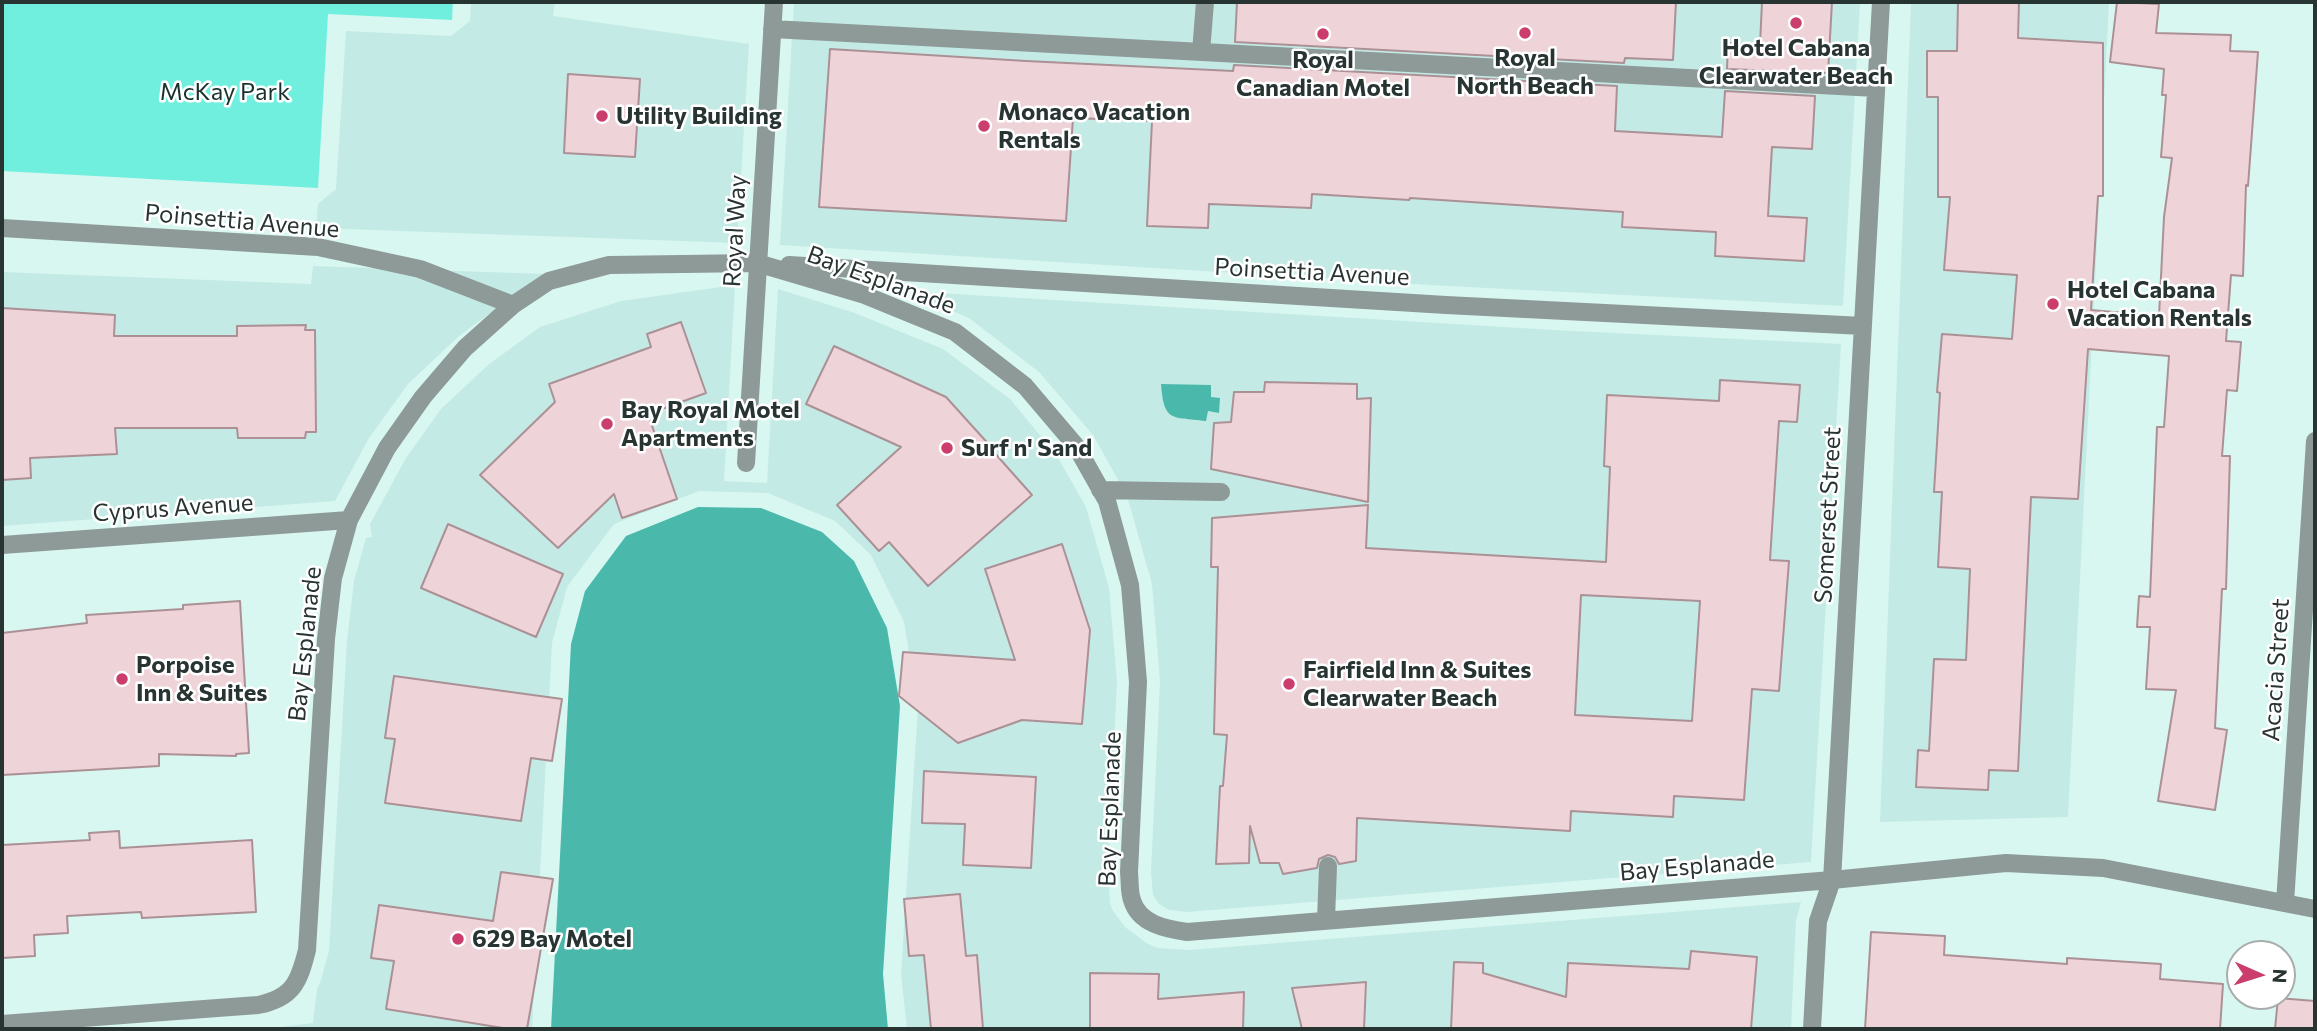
<!DOCTYPE html>
<style>
body{margin:0}
#map{position:relative;width:2317px;height:1031px;overflow:hidden;background:#d9f7f1;font-family:Commissioner,sans-serif}
canvas{display:block}
.frame{position:absolute;inset:0;border:4px solid #283432;pointer-events:none}
.north{position:absolute;left:2226px;top:940px;width:70px;height:70px;box-sizing:border-box;background:#fff;border:2px solid #a9aead;border-radius:50%;rotate:93deg;font-size:19px;font-weight:700;line-height:28px;text-align:center;color:#283432}
.north::after{content:'';display:block;margin:auto;width:24px;height:32px;background:#ca3d6c;clip-path:polygon(50% 0,100% 100%,50% 72%,0 100%)}
</style>
<div id="map">
<canvas width="2317" height="1031"></canvas>
<div class="frame"></div>
<div class="north">N</div>
</div>
<script>
const ctx = document.querySelector('canvas').getContext('2d');
ctx.lineJoin = 'round';
function fillPath(path, color) { ctx.fillStyle = color; ctx.fill(path, 'evenodd'); }
function stroke(path, color, width, dash) { ctx.strokeStyle = color; ctx.lineWidth = width; ctx.lineCap = dash ? 'butt' : 'round'; ctx.setLineDash(dash || []); ctx.stroke(path); }
function label(font, color, halo, rows, align = 'center') {
  ctx.font = font + ' Commissioner,sans-serif'; ctx.lineWidth = 5; ctx.setLineDash([]); ctx.textBaseline = 'middle'; ctx.strokeStyle = halo; ctx.fillStyle = color; for (const [text, x, y, turn = 0] of rows) {
    ctx.save(); ctx.translate(x, y); ctx.rotate((+turn || 0) * Math.PI / 180); ctx.textAlign = isNaN(turn) ? turn : align; if (halo) ctx.strokeText(text, 0, 0); ctx.fillText(text, 0, 0); ctx.restore();
  }
}
fillPath(new Path2D(`
 M 471,2 L 555,2 L 553,16 L 749,44 L 737,243 L 316,228 L 318,204 L 336,189 L 346,31 L 451,36 L 470,21 Z
 M 794,2 L 1860,2 L 1843,306 L 1447,286 L 780,245 Z
 M 1911,2 L 2109,2 L 2068,817 L 1880,822 Z
 M 313,266 L 573,275 L 515,295 L 459,336 L 408,384 L 369,438 L 335,501 L 2,526 L 2,272 L 311,284 Z
 M 735,285 L 724,481 L 767,483 L 778,289 L 855,313 L 943,349 L 1010,399 L 1057,456 L 1086,507 L 1109,588 L 1117,682 L 1108,871 L 1110,903 L 1113,911 L 1125,927 L 1148,944 L 1158,948 L 1189,950 L 1801,902 L 1796,920 L 1791,1029 L 907,1029 L 901,974 L 918,707 L 904,622 L 871,555 L 835,521 L 768,493 L 699,491 L 614,524 L 567,587 L 552,643 L 532,1029 L 263,1029 L 313,1023 L 317,989 L 321,980 L 329,951 L 347,641 L 354,581 L 366,538 L 372,537 L 370,524 L 406,458 L 441,409 L 488,365 L 540,327 L 621,301 Z
 M 905,291 L 1554,330 L 1841,344 L 1811,862 L 1187,912 L 1169,910 L 1159,904 L 1153,895 L 1151,872 L 1160,681 L 1152,584 L 1127,496 L 1093,435 L 1039,372 L 969,318 Z`), '#c4eae5');
fillPath(new Path2D(`
 M 2,2 L 453,2 L 452,20 L 328,14 L 318,188 L 2,171 Z`), '#70efdf');
fillPath(new Path2D(`
 M 1161,384 L 1211,385 L 1211,397 L 1220,398 L 1219,413 L 1208,411 L 1206,421 C 1171,417 1164,422 1161,384 Z
 M 698,507 L 761,508 L 822,532 L 854,561 L 887,628 L 900,706 L 883,974 L 888,1029 L 551,1029 L 571,644 L 585,591 L 626,536 Z`), '#4ab9ab');
const building = new Path2D(`
 M 1237,2 L 1676,2 L 1673,60 L 1625,58 L 1624,63 L 1235,42 Z
 M 1762,2 L 1832,2 L 1828,73 L 1727,69 L 1728,43 L 1760,45 Z
 M 1958,2 L 2019,2 L 2018,38 L 2103,43 L 2103,196 L 2098,196 L 2091,310 L 2159,316 L 2164,217 L 2172,158 L 2161,157 L 2166,95 L 2162,95 L 2164,69 L 2110,62 L 2117,2 L 2159,4 L 2156,33 L 2231,35 L 2230,51 L 2258,52 L 2248,186 L 2246,185 L 2243,276 L 2231,275 L 2226,341 L 2241,342 L 2237,391 L 2227,390 L 2222,456 L 2230,456 L 2226,589 L 2222,589 L 2215,728 L 2227,730 L 2215,810 L 2158,801 L 2176,690 L 2146,689 L 2150,627 L 2137,627 L 2139,596 L 2150,597 L 2157,427 L 2164,427 L 2169,356 L 2088,349 L 2078,499 L 2031,497 L 2018,771 L 1989,770 L 1988,790 L 1916,787 L 1918,750 L 1929,751 L 1934,659 L 1966,660 L 1970,569 L 1938,567 L 1942,492 L 1934,492 L 1940,393 L 1937,392 L 1942,334 L 2012,339 L 2017,275 L 1944,270 L 1950,197 L 1938,197 L 1938,97 L 1927,97 L 1927,51 L 1957,51 Z
 M 830,49 L 1026,61 L 1233,71 L 1234,65 L 1617,86 L 1615,131 L 1722,137 L 1725,91 L 1815,96 L 1812,149 L 1772,147 L 1768,216 L 1807,218 L 1804,261 L 1715,256 L 1716,232 L 1622,227 L 1623,212 L 1410,198 L 1409,200 L 1312,194 L 1311,208 L 1209,204 L 1208,228 L 1147,226 L 1152,121 L 1073,118 L 1066,221 L 819,207 Z
 M 568,74 L 640,79 L 635,157 L 564,153 Z
 M 2,308 L 115,315 L 114,336 L 237,336 L 237,326 L 306,325 L 305,330 L 315,330 L 316,432 L 306,432 L 305,438 L 238,438 L 237,428 L 115,428 L 117,454 L 30,458 L 31,478 L 2,480 Z
 M 681,322 L 706,393 L 648,414 L 677,499 L 622,518 L 614,494 L 558,548 L 480,475 L 555,402 L 549,384 L 651,347 L 647,334 Z
 M 834,346 L 946,397 L 993,449 L 992,450 L 1032,495 L 928,586 L 889,542 L 879,551 L 837,505 L 901,447 L 806,404 Z
 M 1720,380 L 1800,385 L 1797,422 L 1779,421 L 1770,560 L 1789,561 L 1779,691 L 1752,689 L 1744,800 L 1674,796 L 1673,817 L 1571,811 L 1570,831 L 1357,818 L 1356,861 L 1339,864 L 1335,857 L 1328,855 L 1319,859 L 1317,868 L 1283,874 L 1279,863 L 1260,863 L 1250,826 L 1249,863 L 1216,864 L 1220,786 L 1223,786 L 1227,735 L 1214,734 L 1218,567 L 1211,567 L 1212,518 L 1368,505 L 1366,548 L 1606,562 L 1610,467 L 1604,466 L 1607,395 L 1719,401 ZM 1581,595 L 1700,601 L 1692,721 L 1575,715 Z
 M 1265,382 L 1357,384 L 1357,399 L 1371,398 L 1368,502 L 1211,469 L 1214,423 L 1231,422 L 1234,392 L 1264,392 Z
 M 448,524 L 563,574 L 536,637 L 421,588 Z
 M 1062,544 L 1090,630 L 1082,724 L 1022,720 L 958,743 L 899,696 L 903,652 L 1015,660 L 985,569 Z
 M 240,601 L 249,753 L 236,754 L 236,756 L 159,754 L 159,766 L 2,775 L 2,633 L 87,623 L 86,615 L 183,609 L 183,605 Z
 M 394,676 L 562,699 L 552,761 L 531,758 L 521,821 L 385,803 L 395,739 L 385,738 Z
 M 924,771 L 1036,777 L 1031,868 L 963,865 L 965,824 L 922,823 Z
 M 119,831 L 120,848 L 252,840 L 256,912 L 142,918 L 141,912 L 67,916 L 68,933 L 34,935 L 35,956 L 2,958 L 2,845 L 90,840 L 89,833 Z
 M 501,872 L 553,879 L 527,1029 L 509,1029 L 386,1009 L 394,961 L 371,958 L 379,905 L 493,921 Z
 M 960,894 L 966,956 L 977,955 L 983,1029 L 931,1029 L 924,955 L 909,956 L 904,899 Z
 M 1871,932 L 1945,936 L 1944,955 L 2067,964 L 2067,958 L 2161,964 L 2160,979 L 2223,984 L 2220,1029 L 1865,1029 Z
 M 1691,951 L 1757,957 L 1751,1029 L 1451,1029 L 1454,962 L 1483,963 L 1483,973 L 1566,997 L 1568,963 L 1689,969 Z
 M 1090,973 L 1159,974 L 1158,999 L 1244,992 L 1243,1029 L 1090,1029 Z
 M 1366,982 L 1364,1029 L 1302,1029 L 1292,988 Z
 M 2278,998 L 2315,1001 L 2315,1029 L 2275,1029 Z`);
fillPath(building, '#eed3d8');
stroke(building, '#ab9196', 2);
stroke(new Path2D(`
 M 772,29 L 1876,88
 M 1201,52 L 1205,2
 M 2,228 L 318,247 L 420,269 L 513,305
 M 789,265 L 1446,305 L 1863,326
 M 746,463 L 774,2
 M 1100,490 L 1221,492
 M 2,545 L 349,520
 M 2285,903 L 2315,441
 M 1326,920 L 1328,866
 M 2,1024 L 258,1005 C 293,998 299,982 307,950 L 326,639 L 333,578 L 349,520 L 387,448 L 423,397 L 465,348 L 513,305 L 549,281 L 609,265 L 757,263 L 862,294 L 955,332 L 1025,386 L 1076,446 L 1107,501 L 1130,585 L 1138,682 L 1129,872 C 1130,881 1129,892 1132,900 C 1139,924 1166,929 1187,932 L 1832,880 L 2006,863 L 2103,868 L 2315,909
 M 1812,1029 L 1818,921 L 1832,880 L 1881,2`), '#8e9a98', 18);
for (const [x, y, r, color] of [
 [1796,23,7,"#ca3d6c"],
 [1525,33,7,"#ca3d6c"],
 [1323,34,7,"#ca3d6c"],
 [602,116,7,"#ca3d6c"],
 [984,126,7,"#ca3d6c"],
 [2053,304,7,"#ca3d6c"],
 [607,424,7,"#ca3d6c"],
 [947,448,7,"#ca3d6c"],
 [122,679,7,"#ca3d6c"],
 [1289,684,7,"#ca3d6c"],
 [458,939,7,"#ca3d6c"]
]) { const dot = new Path2D(); dot.arc(x, y, r, 0, 2 * Math.PI); ctx.fillStyle = color; ctx.fill(dot); stroke(dot, '#fff', 2.5); }
label('bold 24px', '#283432', '#fff', [
 ["Hotel Cabana",1796,48,"center"],
 ["Clearwater Beach",1796,76,"center"],
 ["Royal",1525,58,"center"],
 ["North Beach",1525,86,"center"],
 ["Royal",1323,60,"center"],
 ["Canadian Motel",1323,88,"center"],
 ["Monaco Vacation",998,112],
 ["Rentals",998,140],
 ["Utility Building",616,116],
 ["Hotel Cabana",2067,290],
 ["Vacation Rentals",2067,318],
 ["Bay Royal Motel",621,410],
 ["Apartments",621,438],
 ["Surf n' Sand",961,448],
 ["Porpoise",136,665],
 ["Inn & Suites",136,693],
 ["Fairfield Inn & Suites",1303,670],
 ["Clearwater Beach",1303,698],
 ["629 Bay Motel",472,939]
], 'left');
label('24px', '#19322e', '#fff', [
 ["McKay Park",225,92]
]);
label('24px', '#283432', '#fff', [
 ["Poinsettia Avenue",242,221,5],
 ["Royal Way",735,231,-87],
 ["Poinsettia Avenue",1312,272,3],
 ["Bay Esplanade",881,280,20],
 ["Cyprus Avenue",173,508,-4],
 ["Somerset Street",1828,515,-87],
 ["Bay Esplanade",305,644,-84],
 ["Acacia Street",2276,670,-86],
 ["Bay Esplanade",1110,809,-88],
 ["Bay Esplanade",1697,866,-5]
]);
</script>
